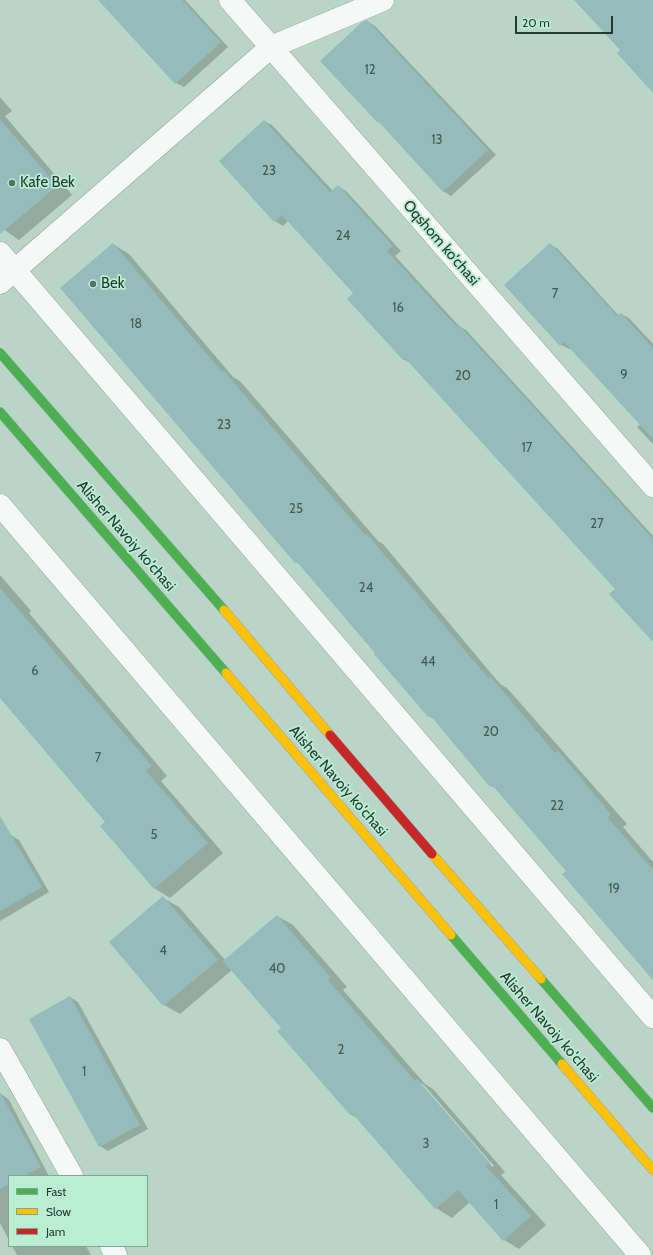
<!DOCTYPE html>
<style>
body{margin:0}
#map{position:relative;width:653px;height:1255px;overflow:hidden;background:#b9d5c7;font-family:Cabin,sans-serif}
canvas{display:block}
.legend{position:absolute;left:8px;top:1175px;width:140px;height:72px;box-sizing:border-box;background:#baeed3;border:1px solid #7fa692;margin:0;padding:5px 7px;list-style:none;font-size:12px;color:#263a30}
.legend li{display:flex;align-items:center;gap:8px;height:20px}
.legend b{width:20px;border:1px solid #7fa692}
.scale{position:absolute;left:515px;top:16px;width:98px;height:18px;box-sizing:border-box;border:2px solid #263a30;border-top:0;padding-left:5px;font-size:12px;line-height:14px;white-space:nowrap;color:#263a30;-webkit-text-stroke:3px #baeed3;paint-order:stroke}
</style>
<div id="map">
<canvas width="653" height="1255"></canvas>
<ul class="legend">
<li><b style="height:5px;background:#4caf50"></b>Fast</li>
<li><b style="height:5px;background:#ffc107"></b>Slow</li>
<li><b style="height:5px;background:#c62828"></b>Jam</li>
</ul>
<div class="scale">20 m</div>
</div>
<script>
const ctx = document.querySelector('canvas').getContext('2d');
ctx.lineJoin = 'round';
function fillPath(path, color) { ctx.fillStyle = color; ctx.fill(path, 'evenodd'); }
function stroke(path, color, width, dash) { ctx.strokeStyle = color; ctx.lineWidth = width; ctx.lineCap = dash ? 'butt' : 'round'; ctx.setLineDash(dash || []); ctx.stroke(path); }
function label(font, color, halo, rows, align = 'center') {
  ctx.font = font + ' Cabin,sans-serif'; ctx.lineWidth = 3.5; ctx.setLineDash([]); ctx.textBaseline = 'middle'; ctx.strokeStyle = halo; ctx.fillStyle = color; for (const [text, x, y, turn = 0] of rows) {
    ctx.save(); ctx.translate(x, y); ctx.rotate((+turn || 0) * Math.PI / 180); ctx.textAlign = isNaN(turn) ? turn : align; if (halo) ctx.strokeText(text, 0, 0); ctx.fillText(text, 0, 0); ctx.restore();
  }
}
fillPath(new Path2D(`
 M 100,0 L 185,0 L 228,47 L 184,87 L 176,83 Z
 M 367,21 L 375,26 L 496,155 L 451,196 L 443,191 L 383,124 L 376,121 Z
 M 0,97 L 12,111 L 5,116 L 72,195 L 19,240 L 0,227 Z
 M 264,121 L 272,125 L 333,191 L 338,186 L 346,191 L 401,251 L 395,256 L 459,326 L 466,330 L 653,536 L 653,640 L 616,589 L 410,363 L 403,359 L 354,293 L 288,221 L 283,226 L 275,221 L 220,161 Z
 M 113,244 L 129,254 L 233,377 L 240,381 L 378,541 L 383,544 L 500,684 L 507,688 L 627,824 L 623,827 L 653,862 L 653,980 L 564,874 L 567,871 L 498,790 L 491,786 L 435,720 L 429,716 L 301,565 L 296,562 Z
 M 550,244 L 558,249 L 619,316 L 621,314 L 629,318 L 653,344 L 653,444 L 637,427 L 641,424 L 571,348 L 569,349 L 561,345 Z
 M 0,575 L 31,611 L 29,613 L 167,776 L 161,781 L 223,853 L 170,898 L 154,888 L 107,822 L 0,696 Z
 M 11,835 L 19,840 L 49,892 L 0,921 L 0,842 Z
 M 163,898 L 179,907 L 225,960 L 277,916 L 293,925 L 347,987 L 343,990 L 425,1084 L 433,1089 L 505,1172 L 501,1175 L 546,1225 L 519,1249 L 504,1240 L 470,1202 L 452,1218 L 436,1208 L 359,1119 L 350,1114 L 282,1028 L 232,970 L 180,1014 L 164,1005 ZM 419,1082 L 424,1085 L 494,1166 L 492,1167 Z
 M 70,997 L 78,1002 L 148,1129 L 108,1151 L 100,1146 Z
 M 0,1093 L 9,1100 L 49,1176 L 9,1176 L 9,1240 L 0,1223 Z
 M 12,1246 L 86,1246 L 91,1255 L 17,1255 Z`), '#0003');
fillPath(new Path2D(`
 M 98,0 L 182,0 L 221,42 L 175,84 Z
 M 574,0 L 653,0 L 653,93 L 617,53 L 620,50 Z
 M 367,20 L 488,150 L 443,192 L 377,120 L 376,121 L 320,61 L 361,23 Z
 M 0,119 L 57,186 L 0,234 Z
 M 264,120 L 330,192 L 338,185 L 393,246 L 387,251 L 456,326 L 458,324 L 653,539 L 653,642 L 609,594 L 615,589 L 405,358 L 403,360 L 347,299 L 353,293 L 282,215 L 274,222 L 219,161 Z
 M 113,243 L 222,372 L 224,371 L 365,535 L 367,534 L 489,679 L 491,677 L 555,753 L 558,751 L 611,814 L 608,818 L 653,870 L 653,980 L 562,874 L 566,871 L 492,785 L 490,787 L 430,715 L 428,717 L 374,654 L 375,653 L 297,562 L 295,563 L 60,288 Z
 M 550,243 L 617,316 L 621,313 L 653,348 L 653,439 L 564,342 L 560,346 L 504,285 Z
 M 0,588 L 152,766 L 146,771 L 208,843 L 154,889 L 100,826 L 105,822 L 0,698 Z
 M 0,816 L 42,887 L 0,911 Z
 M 163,896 L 218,960 L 163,1006 L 109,942 Z
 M 277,915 L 331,978 L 328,980 L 415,1081 L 417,1079 L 490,1163 L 486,1166 L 531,1216 L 503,1241 L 458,1190 L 435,1209 L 352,1113 L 350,1115 L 277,1031 L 281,1028 L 223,961 Z
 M 70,996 L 140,1125 L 99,1147 L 29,1019 Z
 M 0,1092 L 41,1167 L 24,1176 L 9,1176 L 9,1184 L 0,1189 Z`), '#95bbbc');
const street = new Path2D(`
 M 230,0 L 653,486
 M 0,253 L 653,1017
 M 0,283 L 271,47 L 383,0
 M 0,505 L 640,1255
 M 0,1049 L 72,1176
 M 111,1246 L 116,1255`);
const fast = new Path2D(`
 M 0,353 L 224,610
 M 0,412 L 226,673
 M 451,935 L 562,1064
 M 541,979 L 653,1108`);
const slow = new Path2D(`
 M 224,610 L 330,735
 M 226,673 L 451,935
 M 432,854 L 541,979
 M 562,1064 L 653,1170`);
const jam = new Path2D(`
 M 330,735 L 432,854`);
stroke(street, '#8fa59a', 23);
stroke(fast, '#8fa59a', 10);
stroke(slow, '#8fa59a', 10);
stroke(jam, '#8fa59a', 10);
stroke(street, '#f4f9f7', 22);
stroke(fast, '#4caf50', 9);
stroke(slow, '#ffc107', 9);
stroke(jam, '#c62828', 9);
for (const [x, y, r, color] of [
 [12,183,4,"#597065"],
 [93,284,4,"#597065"]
]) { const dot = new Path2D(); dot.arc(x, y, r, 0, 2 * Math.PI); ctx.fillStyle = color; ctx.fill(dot); stroke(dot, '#baeed3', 1.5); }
label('13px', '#425a53', null, [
 ["12",370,70],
 ["13",437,140],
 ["23",269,171],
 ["24",343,236],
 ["7",555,294],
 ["16",398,308],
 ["18",136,324],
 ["9",624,375],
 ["20",463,376],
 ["23",224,425],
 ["17",527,448],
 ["25",296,509],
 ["27",597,524],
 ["24",366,588],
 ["44",428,662],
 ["6",35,671],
 ["20",491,732],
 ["7",98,758],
 ["22",557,806],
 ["5",154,835],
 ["19",614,889],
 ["4",163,951],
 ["40",277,969],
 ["2",341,1050],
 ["1",84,1072],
 ["3",426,1144],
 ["1",496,1205]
]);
label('15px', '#263a30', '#baeed3', [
 ["Kafe Bek",20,183],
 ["Bek",101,284]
], 'left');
label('15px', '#263a30', '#baeed3', [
 ["Oqshom ko'chasi",441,243,49],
 ["Alisher Navoiy ko'chasi",126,536,49],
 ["Alisher Navoiy ko'chasi",338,781,49],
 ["Alisher Navoiy ko'chasi",549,1027,49]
]);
</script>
